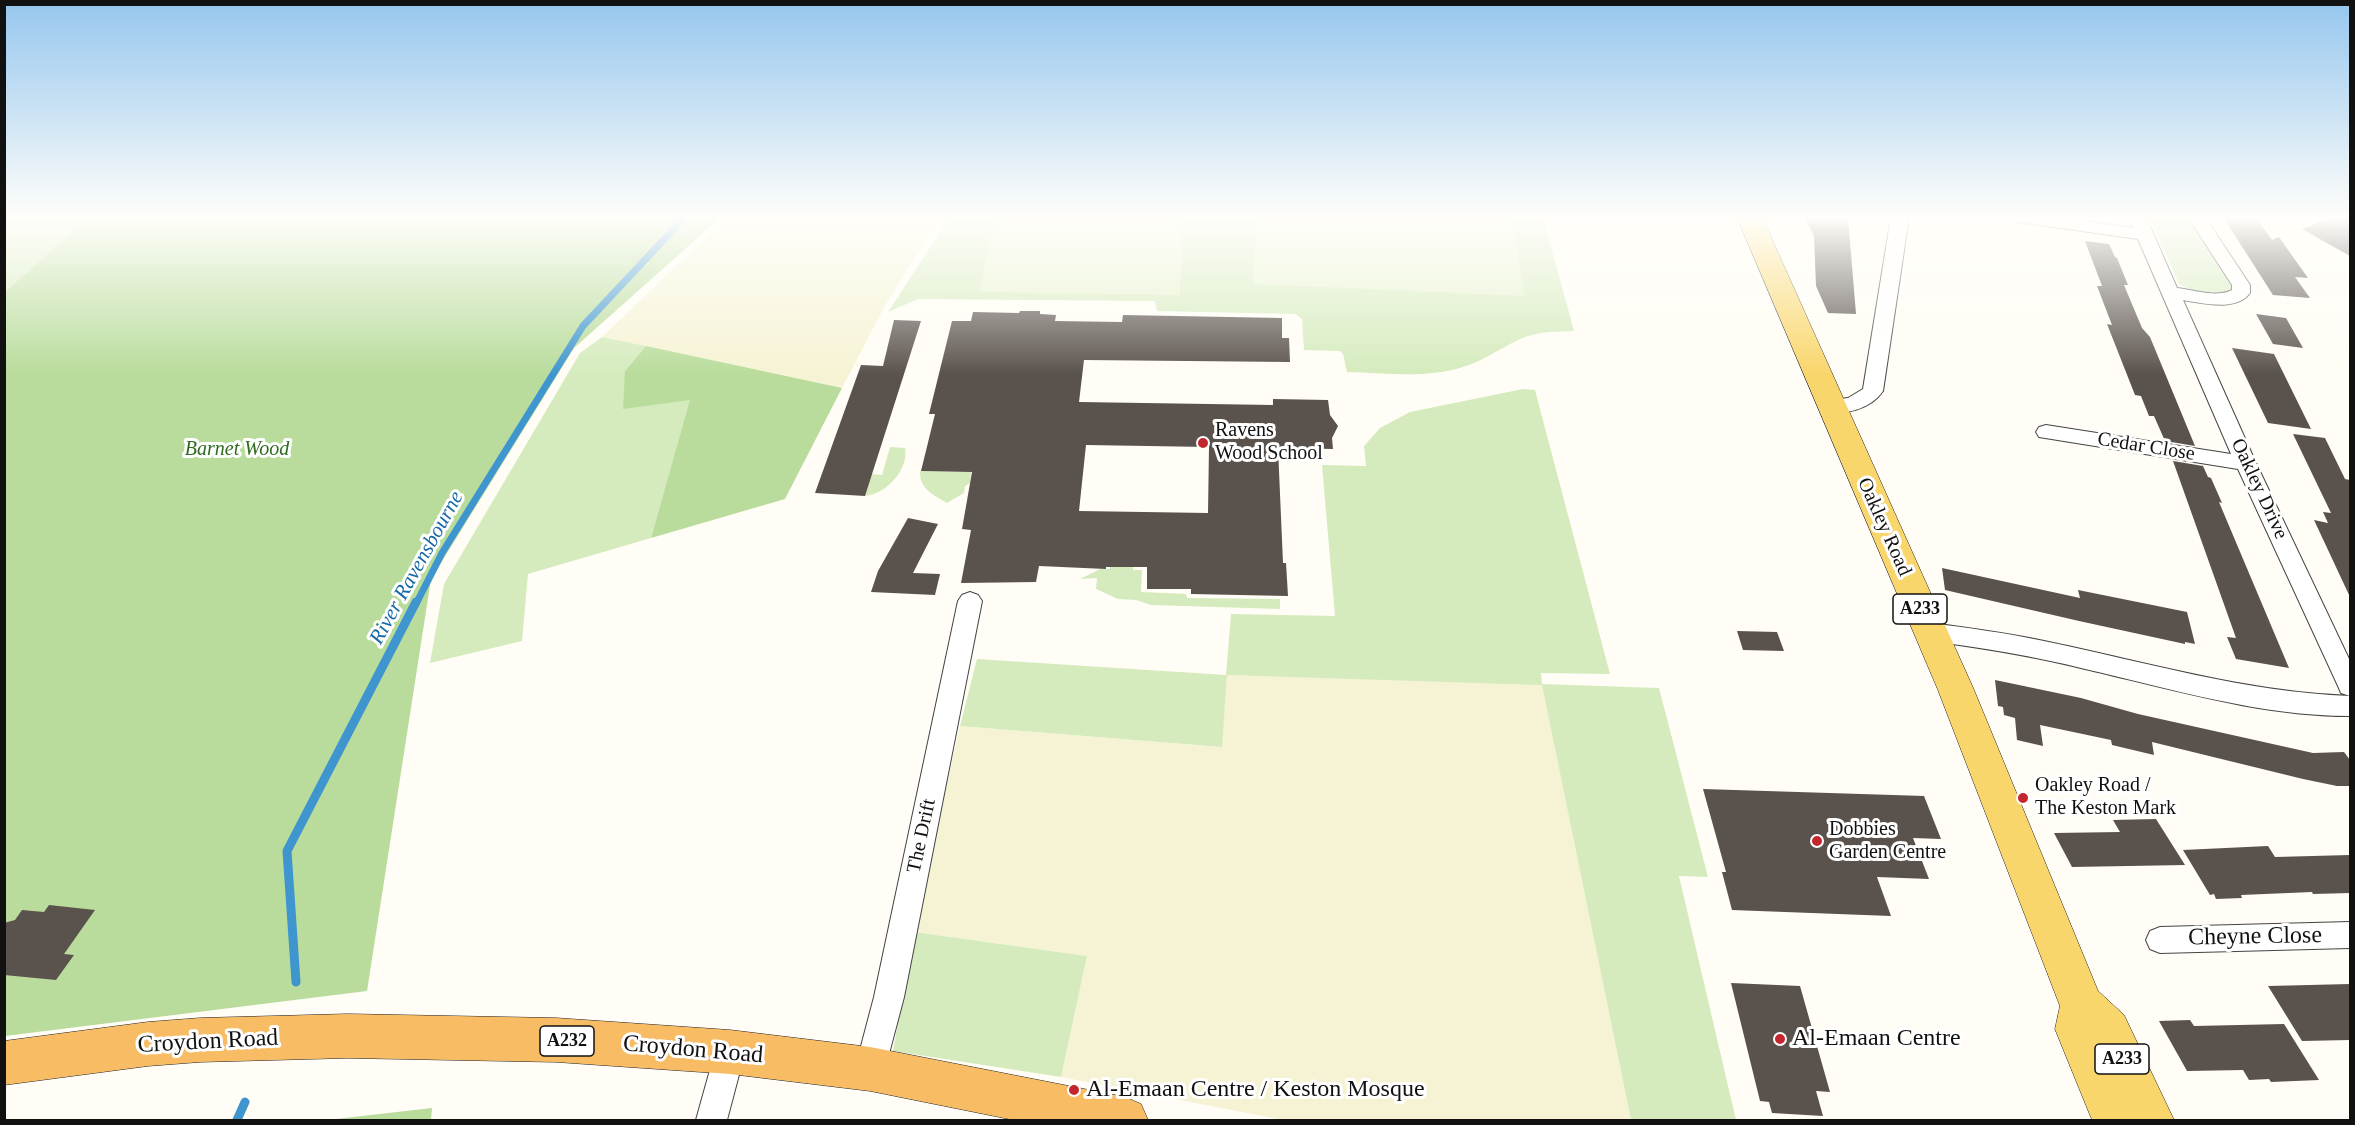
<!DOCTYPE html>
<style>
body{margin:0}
#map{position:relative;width:2355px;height:1125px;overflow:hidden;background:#fffdf5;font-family:"Times New Roman",serif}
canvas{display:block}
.frame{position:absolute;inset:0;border:6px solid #111;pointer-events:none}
</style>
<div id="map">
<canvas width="2355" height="1125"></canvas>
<div class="frame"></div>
</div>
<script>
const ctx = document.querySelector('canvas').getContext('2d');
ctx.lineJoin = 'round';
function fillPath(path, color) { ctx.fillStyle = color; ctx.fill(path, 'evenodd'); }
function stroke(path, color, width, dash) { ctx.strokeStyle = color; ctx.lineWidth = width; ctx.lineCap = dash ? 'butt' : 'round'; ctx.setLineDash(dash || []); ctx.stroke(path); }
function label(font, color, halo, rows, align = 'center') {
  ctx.font = font + ' "Times New Roman",serif'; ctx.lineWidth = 6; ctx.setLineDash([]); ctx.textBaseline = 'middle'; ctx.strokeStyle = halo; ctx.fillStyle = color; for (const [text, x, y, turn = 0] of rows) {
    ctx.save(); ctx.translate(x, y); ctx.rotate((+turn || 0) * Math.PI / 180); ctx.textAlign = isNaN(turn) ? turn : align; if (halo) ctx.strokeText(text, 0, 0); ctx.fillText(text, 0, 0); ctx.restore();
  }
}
fillPath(new Path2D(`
 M 728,217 L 940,217 L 886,304 L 842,388 L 602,337 Z
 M 1227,675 L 1542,684 L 1631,1120 L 1283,1120 L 1061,1077 L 1087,956 L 914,932 L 960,726 L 1221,747 Z`), '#f6f3d4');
fillPath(new Path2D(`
 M 5,217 L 89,217 L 5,293 Z
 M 950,217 L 1543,217 L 1574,331 C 1559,332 1543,331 1528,336 C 1507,343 1488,359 1466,366 C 1429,379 1385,373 1347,372 L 1343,354 L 1340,351 L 1304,350 L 1302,319 L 1296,314 L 1157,311 L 1155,301 L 918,299 L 888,312 Z
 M 2149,217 L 2188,217 L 2233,287 L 2231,291 C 2215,297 2194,293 2179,284 Z
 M 602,337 L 646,346 L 625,371 L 691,399 L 651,538 L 528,574 L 522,641 L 430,663 L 444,584 L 580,353 Z
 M 1523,389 L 1535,390 L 1536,394 L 1610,674 L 1541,673 L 1542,684 L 1659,688 L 1708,877 L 1679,876 L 1736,1120 L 1631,1120 L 1542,685 L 1227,675 L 1222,747 L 960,726 L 977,659 L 1226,675 L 1231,614 L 1335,616 L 1322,465 L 1366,466 L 1364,446 L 1380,428 L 1410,412 Z
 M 890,447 L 905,448 C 909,470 886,494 865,496 L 871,474 L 882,475 Z
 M 920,471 L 971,472 L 970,483 L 965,486 L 964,493 L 947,503 C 934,495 919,489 920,471 Z
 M 1111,559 L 1133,560 L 1133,570 L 1142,570 L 1141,592 L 1186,594 L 1187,598 L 1280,599 L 1280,609 L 1151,605 L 1136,600 L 1118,599 L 1096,589 L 1097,578 L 1080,579 L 1100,569 L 1110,569 Z
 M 914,932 L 1087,956 L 1061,1077 L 893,1051 Z`), '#d5ebbd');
fillPath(new Path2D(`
 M 89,217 L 721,217 L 574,348 L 431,579 L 367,991 L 5,1036 L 4,293 Z
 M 646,346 L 842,388 L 785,499 L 651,538 L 690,400 L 623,409 L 625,371 Z
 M 432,1108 L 431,1120 L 327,1120 Z`), '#b9dc9c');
fillPath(new Path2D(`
 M 996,217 L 1182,217 L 1180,295 L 979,292 Z
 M 1257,217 L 1511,217 L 1525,296 L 1253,284 Z`), '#e6f2cf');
stroke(new Path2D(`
 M 416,604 L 442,553 L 583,326 L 685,217`), '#3f96cf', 7);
stroke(new Path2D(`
 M 296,982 L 287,851 L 416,602
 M 237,1120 L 245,1102`), '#3f96cf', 9);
fillPath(new Path2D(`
 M 1806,217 L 1848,217 L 1856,314 L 1828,313 L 1816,286 L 1814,236 L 1805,219 L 1807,219 Z
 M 2223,217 L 2257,219 L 2272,240 L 2279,237 L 2308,278 L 2295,277 L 2310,298 L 2273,295 Z
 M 2333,217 L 2350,217 L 2350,256 L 2302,229 Z
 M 2085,241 L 2109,244 L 2115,257 L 2117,258 L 2128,285 L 2124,285 L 2142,328 L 2150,337 L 2195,446 L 2165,441 L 2154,416 L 2149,416 L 2141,396 L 2135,395 L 2107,324 L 2112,325 L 2097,286 L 2102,286 Z
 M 1020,311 L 1040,311 L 1040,314 L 1056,315 L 1055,321 L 1122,322 L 1123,315 L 1282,318 L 1282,338 L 1289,338 L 1290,362 L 1084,360 L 1079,402 L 1273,405 L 1273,399 L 1328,400 L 1330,415 L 1338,426 L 1332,438 L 1333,449 L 1278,448 L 1283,563 L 1286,563 L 1288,596 L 1191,594 L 1191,589 L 1147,589 L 1147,567 L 1106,567 L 1106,569 L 1039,566 L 1036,582 L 961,583 L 971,530 L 962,529 L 972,472 L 921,471 L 935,414 L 929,414 L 952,321 L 971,321 L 973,312 L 1019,313 ZM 1086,445 L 1209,447 L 1208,513 L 1079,511 Z
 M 2256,314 L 2286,318 L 2303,348 L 2273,344 Z
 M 894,320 L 921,321 L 865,496 L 815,493 L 861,365 L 883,366 Z
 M 2232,348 L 2274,354 L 2311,429 L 2268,423 Z
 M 2293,434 L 2325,438 L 2345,479 L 2350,480 L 2350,597 L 2314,520 L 2328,523 L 2323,512 L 2331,513 Z
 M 2173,461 L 2203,466 L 2208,477 L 2211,478 L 2222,503 L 2219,502 L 2289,668 L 2236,659 L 2227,637 L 2236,638 Z
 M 908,518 L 938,524 L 913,573 L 940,574 L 935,595 L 871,592 L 878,571 Z
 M 1942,568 L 2080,598 L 2078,590 L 2187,612 L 2195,644 L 2185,642 L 2185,644 L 2079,621 L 1945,590 Z
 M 1737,631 L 1777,632 L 1784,651 L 1743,650 Z
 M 1995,680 L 2081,698 L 2138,714 L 2313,753 L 2344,752 L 2350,760 L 2350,786 L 2337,786 L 2303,779 L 2152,742 L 2154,755 L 2112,745 L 2111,740 L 2040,725 L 2043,746 L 2017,740 L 2015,718 L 2004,715 L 2003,707 L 1998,706 Z
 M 1703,789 L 1924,796 L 1941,839 L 1913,838 L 1929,879 L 1877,877 L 1891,916 L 1732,910 L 1722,872 L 1726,872 Z
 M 2156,819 L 2185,865 L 2072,867 L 2054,833 L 2120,832 L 2113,820 Z
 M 2268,846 L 2275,857 L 2350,855 L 2350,893 L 2313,894 L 2312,892 L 2241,895 L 2242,898 L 2216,899 L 2214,894 L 2210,895 L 2183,850 Z
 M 49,905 L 95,910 L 64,954 L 74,955 L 56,980 L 4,975 L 4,923 L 15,920 L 22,910 L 44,912 Z
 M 1731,983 L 1800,986 L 1830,1092 L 1816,1091 L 1823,1116 L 1772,1113 L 1769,1102 L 1760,1101 Z
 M 2350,984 L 2350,1040 L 2302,1041 L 2268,986 Z
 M 2190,1020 L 2194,1026 L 2284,1024 L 2319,1080 L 2271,1082 L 2269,1079 L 2249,1080 L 2243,1070 L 2187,1071 L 2159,1021 Z`), '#5a524d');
const minor = new Path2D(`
 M 1891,217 L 1909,217 L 1883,391 C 1871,409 1844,416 1824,411 L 1821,406 L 1824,401 L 1848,398 L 1863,389 Z
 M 2010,217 L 2055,217 L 2133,228 L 2129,217 L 2146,217 L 2177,288 C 2194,290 2216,298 2232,290 L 2232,285 L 2188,217 L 2205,217 L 2250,285 L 2250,293 C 2236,312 2202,303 2183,300 L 2256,463 L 2350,661 L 2350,696 L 2341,693 L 2338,686 L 2238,469 L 2039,437 L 2036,432 L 2039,427 L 2046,425 L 2231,454 L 2138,239 L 2018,222 Z
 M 970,592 L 978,595 L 982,601 L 904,997 L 885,1069 L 881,1080 L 870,1084 L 859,1080 L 855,1069 L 874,997 L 958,601 L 962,595 Z
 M 1931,623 C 1969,628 2007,633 2044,641 C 2146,662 2245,692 2350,696 L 2350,716 C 2260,716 2172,689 2085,669 C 2034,656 1983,648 1931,641 L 1923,638 L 1919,632 L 1923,626 Z
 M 2350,922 L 2350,948 L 2160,953 L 2150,949 L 2146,940 L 2150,931 L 2160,927 Z
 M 730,1037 L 741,1041 L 745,1052 L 727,1120 L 696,1120 L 715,1052 L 719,1041 Z`);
const primary = new Path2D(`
 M 1737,217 L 1762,217 L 1974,690 L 2098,991 L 2124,1015 L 2174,1120 L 2092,1120 L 2055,1029 L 2060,1006 L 1938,690 Z`);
const trunk = new Path2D(`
 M 348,1014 L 556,1018 L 730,1030 L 870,1047 L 1125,1097 L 1141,1104 L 1148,1120 L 1014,1120 L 870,1091 L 730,1074 L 556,1062 L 348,1058 L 200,1062 L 148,1066 L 4,1085 L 4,1041 L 148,1022 L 200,1018 Z`);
stroke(minor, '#444', 2);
stroke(primary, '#222', 1);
stroke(trunk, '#222', 1);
fillPath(minor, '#fff');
fillPath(primary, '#f9d66b');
fillPath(trunk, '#f7bc64');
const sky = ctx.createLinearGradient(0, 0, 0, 375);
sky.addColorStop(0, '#95c6ee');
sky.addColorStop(0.58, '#fffefa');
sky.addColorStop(1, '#fffefa00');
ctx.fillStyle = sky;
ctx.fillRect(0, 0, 2355, 375);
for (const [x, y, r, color] of [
 [1203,443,6,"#c4262e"],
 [2023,798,6,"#c4262e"],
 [1817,841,6,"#c4262e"],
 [1780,1039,6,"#c4262e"],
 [1074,1090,6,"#c4262e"]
]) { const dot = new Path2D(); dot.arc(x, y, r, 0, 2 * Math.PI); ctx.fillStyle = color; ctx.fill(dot); stroke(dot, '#fff', 2); }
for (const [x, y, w] of [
 [1920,609,54],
 [567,1041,54],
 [2122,1059,54]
]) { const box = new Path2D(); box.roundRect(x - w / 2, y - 15, w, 30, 4.5); ctx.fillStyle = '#fff'; ctx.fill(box); stroke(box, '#111', 1.5); }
label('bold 18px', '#111', null, [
 ["A233",1920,609],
 ["A232",567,1041],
 ["A233",2122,1059]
]);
label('20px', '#111', '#fff', [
 ["Ravens",1215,431],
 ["Wood School",1215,454],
 ["Oakley Road /",2035,786],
 ["The Keston Mark",2035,809],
 ["Dobbies",1829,830],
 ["Garden Centre",1829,853]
], 'left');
label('20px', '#111', '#fff', [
 ["Cedar Close",2146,447,9],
 ["Oakley Drive",2259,489,65],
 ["Oakley Road",1884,527,66],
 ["The Drift",922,836,-78]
]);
label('italic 20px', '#2f6b1f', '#fff', [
 ["Barnet Wood",237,450]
]);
label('italic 21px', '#1768a6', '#fff', [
 ["River Ravensbourne",417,568,-61]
]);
label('24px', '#111', '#fff', [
 ["Cheyne Close",2255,937,-1],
 ["Croydon Road",208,1042,-3],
 ["Croydon Road",693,1050,5]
]);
label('24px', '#111', '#fff', [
 ["Al-Emaan Centre",1792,1039],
 ["Al-Emaan Centre / Keston Mosque",1086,1090]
], 'left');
</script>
